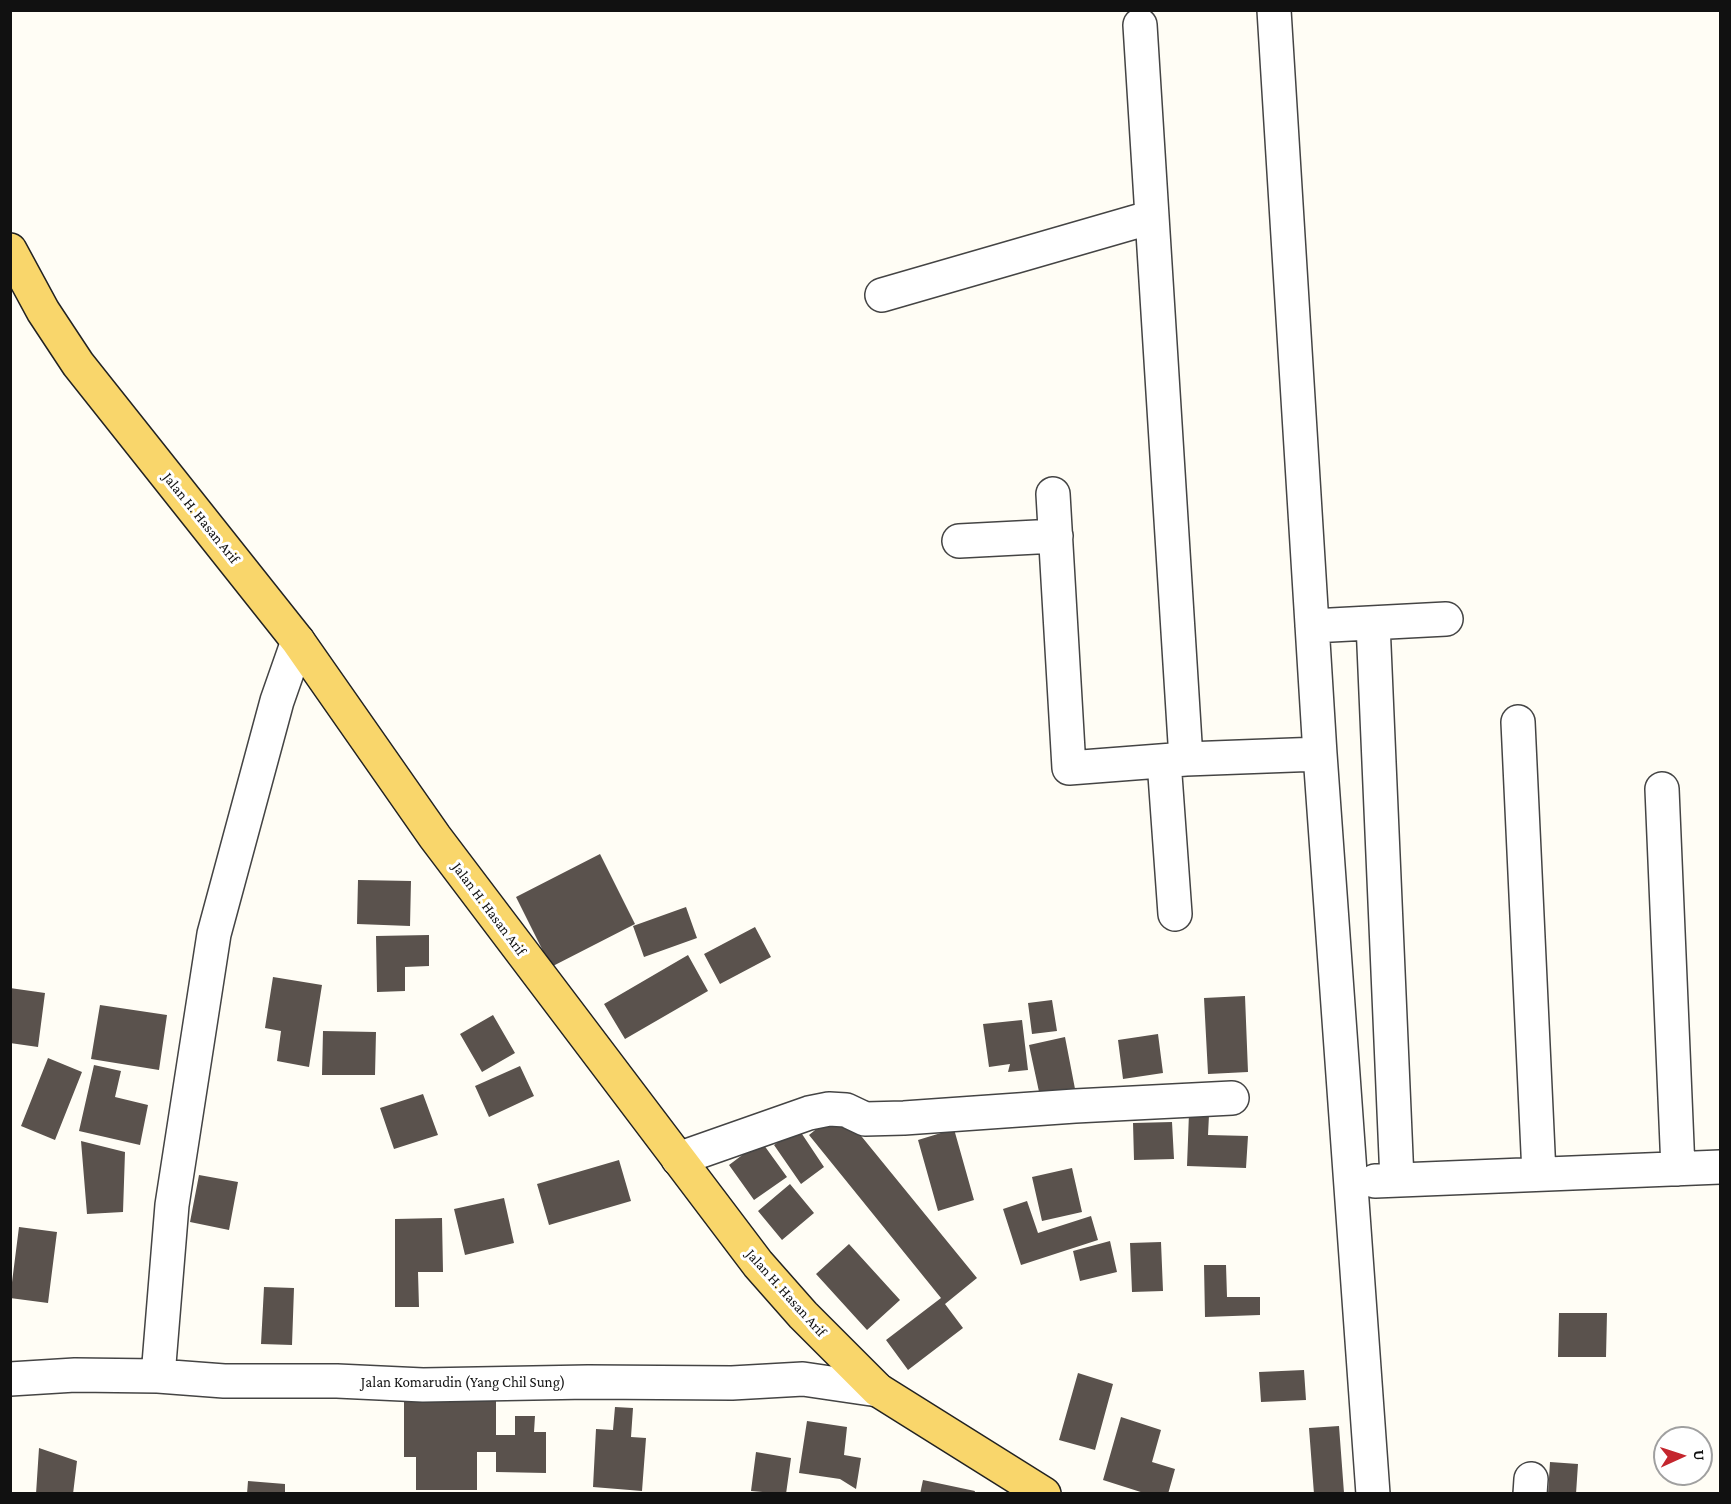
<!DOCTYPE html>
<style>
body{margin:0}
#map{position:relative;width:1731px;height:1504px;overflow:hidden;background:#fffdf5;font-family:"Crimson Pro",serif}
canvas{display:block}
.frame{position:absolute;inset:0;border:12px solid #111;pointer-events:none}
.north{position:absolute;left:1653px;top:1426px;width:60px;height:60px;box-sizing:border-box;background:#fff;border:2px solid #a0a0a0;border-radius:50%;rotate:87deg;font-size:16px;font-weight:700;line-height:24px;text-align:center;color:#111}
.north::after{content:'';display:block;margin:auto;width:21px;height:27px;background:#c4262e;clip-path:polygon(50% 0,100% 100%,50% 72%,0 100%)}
</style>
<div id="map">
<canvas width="1731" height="1504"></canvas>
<div class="frame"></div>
<div class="north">U</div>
</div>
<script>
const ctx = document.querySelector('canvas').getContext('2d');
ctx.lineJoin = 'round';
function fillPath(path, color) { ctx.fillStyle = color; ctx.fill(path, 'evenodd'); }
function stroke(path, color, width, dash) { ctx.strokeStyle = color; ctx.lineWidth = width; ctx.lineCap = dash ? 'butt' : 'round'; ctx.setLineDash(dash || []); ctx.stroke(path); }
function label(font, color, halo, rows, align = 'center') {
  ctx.font = font + ' "Crimson Pro",serif'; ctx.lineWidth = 6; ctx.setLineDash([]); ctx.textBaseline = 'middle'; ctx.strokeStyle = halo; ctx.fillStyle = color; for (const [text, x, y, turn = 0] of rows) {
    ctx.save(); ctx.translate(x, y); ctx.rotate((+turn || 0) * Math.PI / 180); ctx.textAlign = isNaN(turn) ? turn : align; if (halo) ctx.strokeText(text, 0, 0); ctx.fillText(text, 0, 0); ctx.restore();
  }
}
fillPath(new Path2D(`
 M 600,854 L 635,924 L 551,967 L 516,897 Z
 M 358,880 L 411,881 L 410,926 L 357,924 Z
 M 686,907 L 697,938 L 644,957 L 633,926 Z
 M 755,927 L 771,957 L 720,984 L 704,954 Z
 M 429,935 L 429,966 L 405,967 L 405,991 L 377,992 L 376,936 Z
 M 688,955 L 708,991 L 625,1039 L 604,1004 Z
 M 273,977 L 322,985 L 309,1067 L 277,1061 L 281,1031 L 265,1028 Z
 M 10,988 L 45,993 L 38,1047 L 10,1043 Z
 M 1245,996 L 1248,1072 L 1208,1074 L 1204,998 Z
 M 1052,1000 L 1057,1031 L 1032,1034 L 1028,1003 Z
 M 100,1005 L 167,1015 L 159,1070 L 91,1059 Z
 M 493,1015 L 515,1053 L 482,1072 L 460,1034 Z
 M 1022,1020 L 1028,1070 L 1008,1072 L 1010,1064 L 989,1067 L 983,1024 Z
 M 323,1031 L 376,1032 L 375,1075 L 322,1075 Z
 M 1158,1034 L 1163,1073 L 1123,1079 L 1118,1040 Z
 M 1065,1037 L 1076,1094 L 1041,1101 L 1029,1045 Z
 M 48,1058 L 82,1072 L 55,1140 L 21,1126 Z
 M 94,1065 L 121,1071 L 115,1097 L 148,1105 L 140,1145 L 79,1131 Z
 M 520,1066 L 534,1096 L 489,1117 L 475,1086 Z
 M 423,1094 L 438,1135 L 394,1149 L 380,1108 Z
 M 840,1110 L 977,1278 L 945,1304 L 963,1328 L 908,1370 L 886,1340 L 941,1298 L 809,1135 Z
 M 1189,1113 L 1209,1115 L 1208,1135 L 1248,1136 L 1246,1168 L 1187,1166 Z
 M 1172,1122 L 1174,1159 L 1134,1160 L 1133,1123 Z
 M 798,1128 L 824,1167 L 801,1184 L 774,1145 Z
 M 954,1129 L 974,1200 L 938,1211 L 918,1140 Z
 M 81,1141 L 125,1152 L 123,1212 L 87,1214 Z
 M 761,1141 L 787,1177 L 754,1200 L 729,1165 Z
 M 619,1160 L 631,1201 L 549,1225 L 537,1184 Z
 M 1072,1168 L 1082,1212 L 1042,1221 L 1032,1177 Z
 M 199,1175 L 238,1182 L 229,1230 L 190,1222 Z
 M 790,1184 L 814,1213 L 782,1240 L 758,1211 Z
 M 504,1198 L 514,1243 L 465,1255 L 454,1209 Z
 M 1027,1201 L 1038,1233 L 1091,1216 L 1098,1240 L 1021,1265 L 1003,1209 Z
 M 442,1218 L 443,1272 L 418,1272 L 419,1307 L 395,1307 L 395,1219 Z
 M 19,1227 L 57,1232 L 48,1303 L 10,1298 Z
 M 1110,1241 L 1117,1272 L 1080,1281 L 1073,1251 Z
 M 1161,1242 L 1163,1291 L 1132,1292 L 1130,1243 Z
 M 849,1244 L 900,1300 L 867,1330 L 816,1274 Z
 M 1204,1265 L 1226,1265 L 1227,1297 L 1260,1297 L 1260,1315 L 1205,1317 Z
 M 264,1287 L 294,1288 L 292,1345 L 261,1344 Z
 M 1559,1313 L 1607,1313 L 1606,1357 L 1558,1357 Z
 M 1304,1370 L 1306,1400 L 1261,1402 L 1259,1372 Z
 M 1078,1373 L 1113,1384 L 1095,1450 L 1059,1440 Z
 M 404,1397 L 496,1397 L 496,1435 L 515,1435 L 515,1416 L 535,1416 L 534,1432 L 546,1432 L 546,1473 L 496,1472 L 496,1452 L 477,1452 L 477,1490 L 416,1490 L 416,1457 L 404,1457 Z
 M 615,1407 L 633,1408 L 631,1437 L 646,1438 L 642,1491 L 593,1487 L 596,1429 L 613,1430 Z
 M 1121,1417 L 1161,1430 L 1152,1462 L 1175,1469 L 1168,1494 L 1147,1494 L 1103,1480 Z
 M 807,1421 L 847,1427 L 844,1455 L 861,1458 L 856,1489 L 840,1479 L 799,1473 Z
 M 1339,1426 L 1344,1493 L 1314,1494 L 1309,1428 Z
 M 39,1448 L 77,1461 L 73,1494 L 36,1494 Z
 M 756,1452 L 791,1458 L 786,1494 L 751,1491 Z
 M 1550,1462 L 1578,1464 L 1576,1494 L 1548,1494 Z
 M 923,1480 L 975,1491 L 974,1494 L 920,1494 Z
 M 248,1481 L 285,1484 L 285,1494 L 247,1494 Z`), '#5a524d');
const minor = new Path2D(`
 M 1274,10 L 1320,754
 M 1140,25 L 1186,759 L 1320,754 L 1373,1494
 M 882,295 L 1152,217
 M 1053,494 L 1069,768 L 1186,759
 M 959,541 L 1056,536
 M 1373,623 L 1397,1180
 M 1312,626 L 1446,619
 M 1518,722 L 1539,1174
 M 1164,761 L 1175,914
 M 1662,789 L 1678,1169
 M 678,1159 L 809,1113 L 829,1109 L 846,1110 L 865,1119 L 904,1118 L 1075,1106 L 1232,1098
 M 1375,1181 L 1720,1167
 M 158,1376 L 172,1205 L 214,934 L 277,701 L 298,641
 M 10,1379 L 75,1375 L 158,1376 L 224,1381 L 337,1381 L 423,1385 L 588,1382 L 732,1383 L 803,1379 L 878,1390
 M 1530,1494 L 1531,1479`);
const major = new Path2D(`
 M 10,250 L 43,311 L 78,364 L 298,641 L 435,837 L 758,1264 L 803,1315 L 878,1390 L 1044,1494`);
stroke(minor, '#444', 36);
stroke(major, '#222', 36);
stroke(minor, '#fff', 33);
stroke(major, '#f9d66b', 33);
label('15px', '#111', '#fff', [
 ["Jalan H. Hasan Arif",201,518,51],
 ["Jalan H. Hasan Arif",489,909,53],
 ["Jalan H. Hasan Arif",786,1293,48],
 ["Jalan Komarudin (Yang Chil Sung)",463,1382]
]);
</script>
